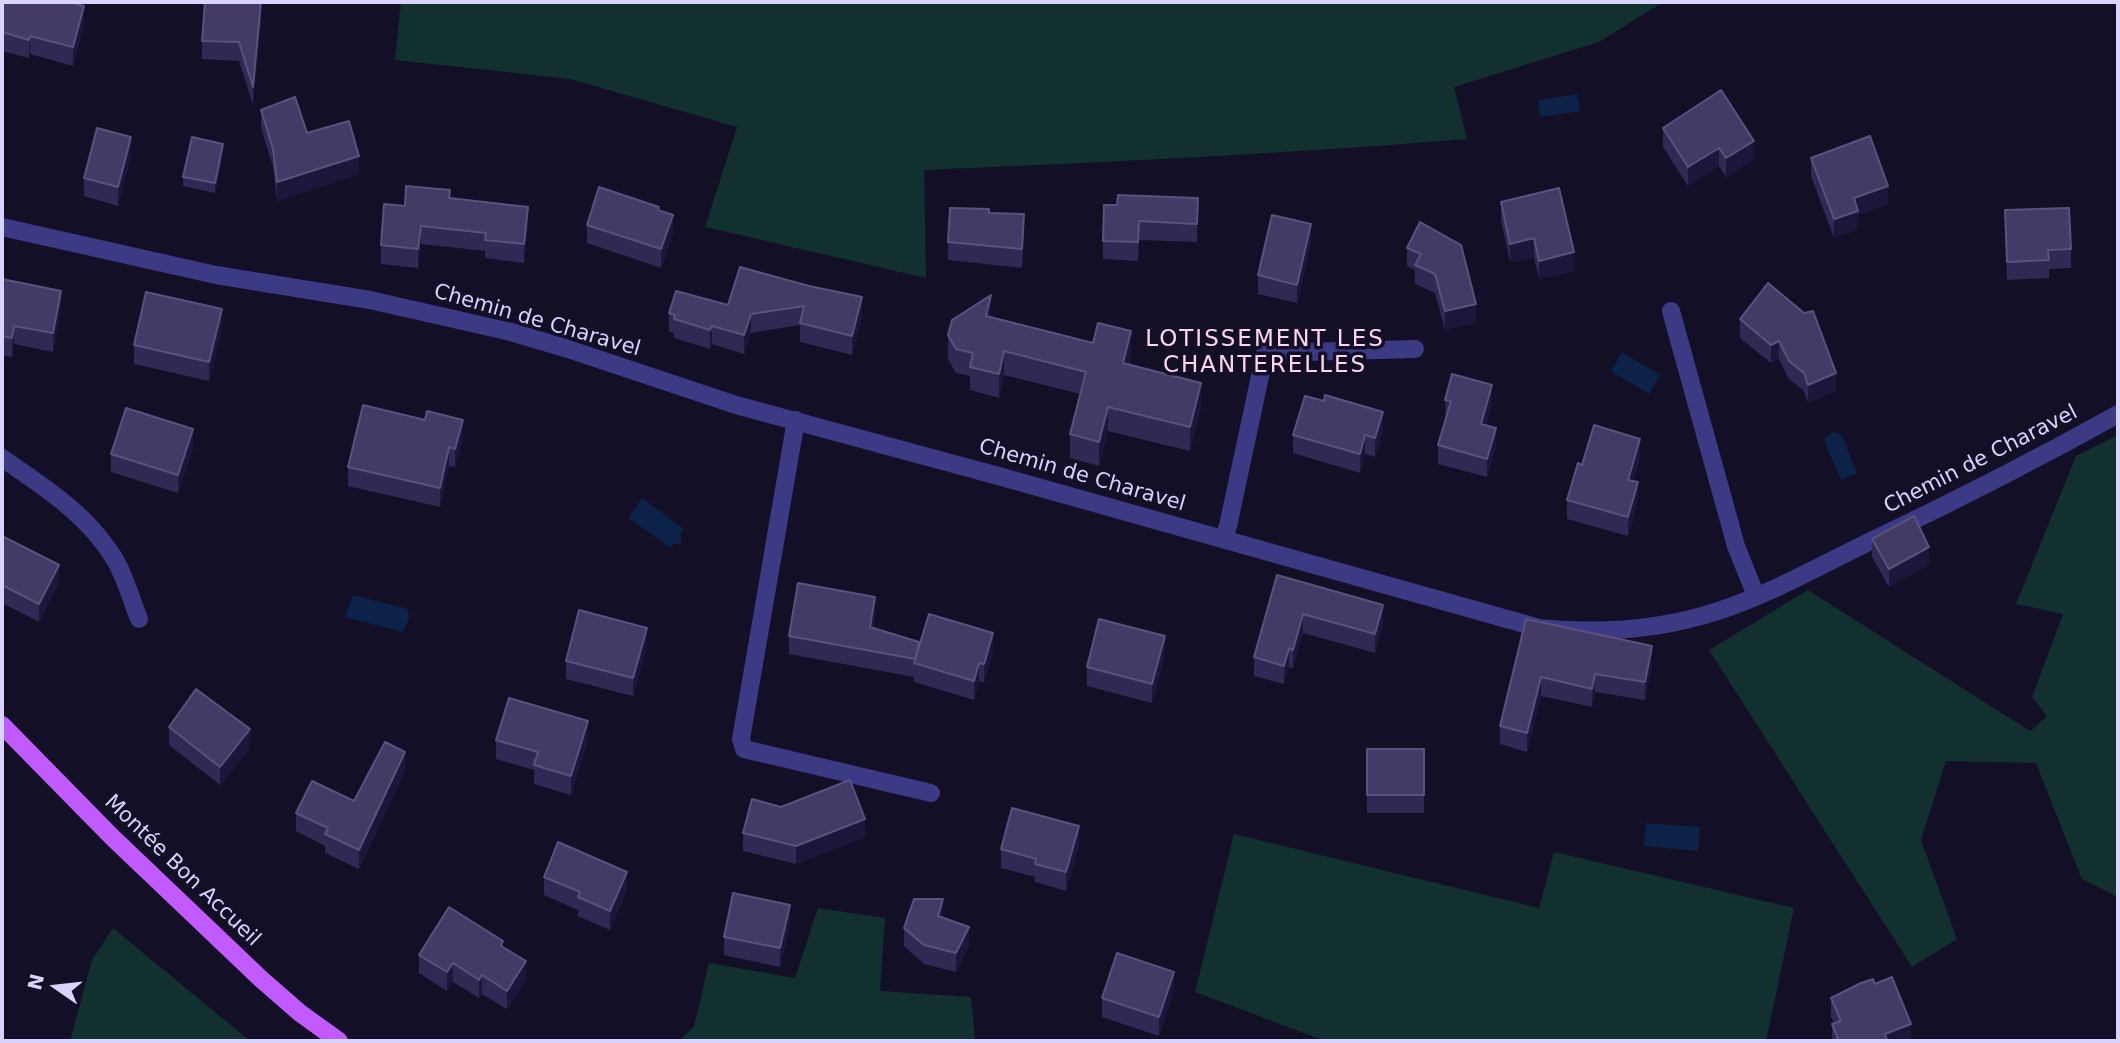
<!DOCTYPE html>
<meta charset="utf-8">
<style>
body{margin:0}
#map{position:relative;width:2120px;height:1043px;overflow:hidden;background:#130f26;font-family:"DejaVu Sans",sans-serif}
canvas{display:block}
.frame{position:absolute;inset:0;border:4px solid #d9d4ff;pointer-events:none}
.north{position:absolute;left:21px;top:952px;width:70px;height:70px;-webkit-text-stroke:5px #130f26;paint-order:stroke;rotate:284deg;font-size:19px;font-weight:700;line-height:28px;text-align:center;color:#d9d4ff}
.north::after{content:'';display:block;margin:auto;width:24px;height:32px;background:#d9d4ff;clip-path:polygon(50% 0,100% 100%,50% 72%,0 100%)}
</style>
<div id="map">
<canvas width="2120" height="1043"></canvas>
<div class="frame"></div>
<div class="north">N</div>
</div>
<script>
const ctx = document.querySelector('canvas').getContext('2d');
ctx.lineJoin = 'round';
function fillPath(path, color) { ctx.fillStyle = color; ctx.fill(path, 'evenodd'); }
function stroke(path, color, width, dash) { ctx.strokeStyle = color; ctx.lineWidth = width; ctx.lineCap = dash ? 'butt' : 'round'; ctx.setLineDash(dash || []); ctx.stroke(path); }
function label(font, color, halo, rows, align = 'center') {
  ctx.font = font + ' "DejaVu Sans",sans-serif'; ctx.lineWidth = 7; ctx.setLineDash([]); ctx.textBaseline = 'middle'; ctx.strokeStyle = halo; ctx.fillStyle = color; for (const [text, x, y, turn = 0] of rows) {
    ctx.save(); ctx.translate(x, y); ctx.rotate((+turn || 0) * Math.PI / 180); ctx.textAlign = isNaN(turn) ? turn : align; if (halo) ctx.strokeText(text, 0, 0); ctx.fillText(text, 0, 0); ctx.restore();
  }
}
fillPath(new Path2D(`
 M 401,2 L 1663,2 L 1599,42 L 1454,87 L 1467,139 C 1286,154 1105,162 924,170 L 926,278 L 705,227 L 737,127 L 570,79 L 395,60 Z
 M 2118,435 L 2118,897 L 2082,879 L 2036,763 L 1946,761 L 1921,840 L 1957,939 L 1912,967 L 1709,650 L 1808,590 L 2030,731 L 2047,716 L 2032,697 L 2063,614 L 2016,604 L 2076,456 Z
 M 1234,834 L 1539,908 L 1554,852 L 1794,908 L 1766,1041 L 1325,1041 L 1195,992 Z
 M 818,908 L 885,918 L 880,991 L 971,997 L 975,1041 L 679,1041 L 694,1026 L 709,963 L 795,978 Z
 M 113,928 L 250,1041 L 70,1041 L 92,960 Z`), '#12302f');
fillPath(new Path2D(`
 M 1577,94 L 1580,111 L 1540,117 L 1538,100 Z
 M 1622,352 L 1660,375 L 1649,394 L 1611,371 Z
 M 1833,432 L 1842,435 L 1857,473 L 1841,480 L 1825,443 L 1825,438 Z
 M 642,498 L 684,529 L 680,535 L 682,543 L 678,545 L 674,543 L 671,548 L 628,518 Z
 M 353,595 L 408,609 L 409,618 L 403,632 L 345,617 Z
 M 1646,823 L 1700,827 L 1698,851 L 1644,846 Z`), '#0c2248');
stroke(new Path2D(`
 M 2,227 L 216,275 L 370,300 L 511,332 L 565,348 L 736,405 L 1002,477 L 1539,628 C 1599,634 1660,630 1718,611 C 1773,593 1825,563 1877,538 C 1959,499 2039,458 2118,414
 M 1671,311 L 1736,546 L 1756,596
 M 796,420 L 741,739 L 744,749 L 931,793
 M 2,458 C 44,487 87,514 114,558 C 125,576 131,599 139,619
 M 1223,539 L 1228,526 L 1265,353 L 1415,349`), '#3d3a85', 18);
stroke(new Path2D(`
 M 2,725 L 112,837 L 261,979 L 300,1013 L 339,1041`), '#c25bff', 18);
fillPath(new Path2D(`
 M 2,11 L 84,25 L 73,66 L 30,54 L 29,58 L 2,51 Z
 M 261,19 L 253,105 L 239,61 L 202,59 L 202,41 Z
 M 261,110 L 307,133 L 359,174 L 277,201 L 273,167 L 261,128 Z
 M 1663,128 L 1754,159 L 1726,177 L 1719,166 L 1688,186 L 1663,147 Z
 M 223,153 L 215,193 L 183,186 L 183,177 Z
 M 131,156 L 118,206 L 84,196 L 84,178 Z
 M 1811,158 L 1888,204 L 1858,215 L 1858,229 L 1834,238 L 1811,176 Z
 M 450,198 L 528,225 L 524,263 L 485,258 L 485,251 L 421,244 L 418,268 L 381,264 L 381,245 L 405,206 Z
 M 1198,198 L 1197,242 L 1139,240 L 1138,261 L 1103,259 L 1103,241 L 1117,205 Z
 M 1501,202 L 1574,271 L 1539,279 L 1534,257 L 1510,262 L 1501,220 Z
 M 659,210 L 673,233 L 661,268 L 587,243 L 587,225 Z
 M 2005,210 L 2071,249 L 2071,268 L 2049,269 L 2049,278 L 2007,280 Z
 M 989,213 L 1024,232 L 1022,268 L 948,260 L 948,242 Z
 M 1420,222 L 1476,323 L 1445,330 L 1435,293 L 1415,284 L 1415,270 L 1407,266 L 1407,248 Z
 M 1311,243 L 1297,303 L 1258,294 L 1258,275 Z
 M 740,267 L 862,316 L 852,355 L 800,342 L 800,325 L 751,333 L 744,354 L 712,344 L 710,349 L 674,338 L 674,333 L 669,332 L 669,313 L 728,305 Z
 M 2,279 L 61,309 L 53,352 L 14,344 L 12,357 L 2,355 Z
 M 1768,283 L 1836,391 L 1808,403 L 1804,391 L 1789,379 L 1779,359 L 1771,363 L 1740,338 L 1740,319 Z
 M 991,317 L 1131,355 L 1129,365 L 1201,407 L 1190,451 L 1108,431 L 1099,466 L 1070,458 L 1070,434 L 1080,394 L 1004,375 L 999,398 L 970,390 L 970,376 L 956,373 L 948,359 L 948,335 Z
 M 222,328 L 209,381 L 134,364 L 134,345 Z
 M 1445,400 L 1492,403 L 1486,425 L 1496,447 L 1487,477 L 1438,464 L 1438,445 L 1446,418 Z
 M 1383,431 L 1375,457 L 1365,454 L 1360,473 L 1293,453 L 1293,435 Z
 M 463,438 L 455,467 L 449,466 L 440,507 L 348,486 L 348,467 Z
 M 193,448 L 178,493 L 111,472 L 111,454 Z
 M 1640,458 L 1633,481 L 1638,501 L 1628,536 L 1567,519 L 1567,500 L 1582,465 Z
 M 2,536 L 59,583 L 39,622 L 2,603 Z
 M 1872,539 L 1929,565 L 1889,587 L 1872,557 Z
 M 1277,575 L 1383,624 L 1375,653 L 1303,633 L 1293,668 L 1289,667 L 1284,684 L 1254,676 L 1254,657 Z
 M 875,616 L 873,628 L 919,648 L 993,652 L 984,683 L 979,681 L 974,700 L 914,682 L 914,677 L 789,654 L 789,636 Z
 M 1526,619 L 1652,665 L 1645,700 L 1595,692 L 1592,707 L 1541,696 L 1527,752 L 1500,744 L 1500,726 Z
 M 647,647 L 633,696 L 566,679 L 566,661 Z
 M 1165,655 L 1152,703 L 1087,686 L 1087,667 Z
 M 169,727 L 250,748 L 220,785 L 169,745 Z
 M 588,739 L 571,795 L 534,784 L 534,770 L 496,759 L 496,740 Z
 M 1367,749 L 1424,749 L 1424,813 L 1367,813 Z
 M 405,771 L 359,869 L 325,853 L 325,846 L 296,831 L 296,813 L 354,801 Z
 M 743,833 L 865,837 L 796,864 L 743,851 Z
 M 1079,845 L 1066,891 L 1035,882 L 1035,877 L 1001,868 L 1001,849 Z
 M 544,877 L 627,890 L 610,930 L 578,916 L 578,910 L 544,895 Z
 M 943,918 L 969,946 L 956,972 L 924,964 L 904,946 L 904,928 Z
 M 790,924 L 780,967 L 724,955 L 724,937 Z
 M 503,947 L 526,980 L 507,1009 L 482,994 L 479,998 L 453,982 L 447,991 L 419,973 L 419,955 Z
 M 1875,984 L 1911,1041 L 1832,1041 L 1832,1024 L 1834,1023 L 1831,1017 L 1831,998 Z
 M 1174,990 L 1159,1036 L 1102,1017 L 1102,998 Z`), '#312854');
fillPath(new Path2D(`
 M 261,2 L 261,19 L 253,105 L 253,87 Z
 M 84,6 L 84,25 L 73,66 L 73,47 Z
 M 30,36 L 30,54 L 29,58 L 29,40 Z
 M 131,137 L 131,156 L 118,206 L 118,187 Z
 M 1754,141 L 1754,159 L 1726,177 L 1726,158 Z
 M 223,144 L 223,153 L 215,193 L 215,183 Z
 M 1719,148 L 1719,166 L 1688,186 L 1688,167 Z
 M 359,156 L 359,174 L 277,201 L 277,182 Z
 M 1888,186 L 1888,204 L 1858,215 L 1858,229 L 1834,238 L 1834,219 L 1854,198 Z
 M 528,207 L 528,225 L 524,263 L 524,244 Z
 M 673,215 L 673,233 L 661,268 L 661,249 Z
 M 1311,224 L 1311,243 L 1297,303 L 1297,285 Z
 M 421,226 L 421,244 L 418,268 L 418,249 Z
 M 1534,238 L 1534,257 L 1510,262 L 1510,244 Z
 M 1574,252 L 1574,271 L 1539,279 L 1539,261 Z
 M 61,291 L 61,309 L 53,352 L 53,333 Z
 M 991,295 L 991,318 L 986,316 Z
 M 862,297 L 862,316 L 852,355 L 852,336 Z
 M 1476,304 L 1476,323 L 1445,330 L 1445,311 Z
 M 222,309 L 222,328 L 209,381 L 209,362 Z
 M 751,314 L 751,333 L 744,354 L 744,335 Z
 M 14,326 L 14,344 L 12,357 L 12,338 Z
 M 712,326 L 712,344 L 710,349 L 710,330 Z
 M 1131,331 L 1131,355 L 1123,387 L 1123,363 Z
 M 1779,341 L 1779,359 L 1771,363 L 1771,345 Z
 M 1004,351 L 1004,375 L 999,398 L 999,374 Z
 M 1836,373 L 1836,391 L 1808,403 L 1808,385 Z
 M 1201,383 L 1201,407 L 1190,451 L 1190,427 Z
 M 1492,385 L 1492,403 L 1481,443 L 1481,424 Z
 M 1108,407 L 1108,431 L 1099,466 L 1099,442 Z
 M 1383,412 L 1383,431 L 1375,457 L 1375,438 Z
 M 463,420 L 463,438 L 455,467 L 455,449 Z
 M 1496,428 L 1496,447 L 1487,477 L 1487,459 Z
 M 193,429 L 193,448 L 178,493 L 178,475 Z
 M 1365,435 L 1365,454 L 1360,473 L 1360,454 Z
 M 1640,439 L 1640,458 L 1628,498 L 1628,480 Z
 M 449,447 L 449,466 L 440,507 L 440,488 Z
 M 1638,482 L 1638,501 L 1628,536 L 1628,517 Z
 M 1929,547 L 1929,565 L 1889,587 L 1889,569 Z
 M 59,565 L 59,583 L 39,622 L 39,604 Z
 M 875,597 L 875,616 L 870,645 L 870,627 Z
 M 1383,605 L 1383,624 L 1375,653 L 1375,634 Z
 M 1303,614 L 1303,633 L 1293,668 L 1293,650 Z
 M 647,628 L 647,647 L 633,696 L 633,678 Z
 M 993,633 L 993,652 L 984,683 L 984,664 Z
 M 1165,636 L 1165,655 L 1152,703 L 1152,684 Z
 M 1652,646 L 1652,665 L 1645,700 L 1645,682 Z
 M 1289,648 L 1289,667 L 1284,684 L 1284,666 Z
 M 979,663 L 979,681 L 974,700 L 974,681 Z
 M 1595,674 L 1595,692 L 1592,707 L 1592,689 Z
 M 1541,677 L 1541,696 L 1527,752 L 1527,733 Z
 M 588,721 L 588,739 L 571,795 L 571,776 Z
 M 250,729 L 250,748 L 220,785 L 220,767 Z
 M 405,752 L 405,771 L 359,869 L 359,850 Z
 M 865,819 L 865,837 L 796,864 L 796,846 Z
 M 1079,826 L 1079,845 L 1066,891 L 1066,872 Z
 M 627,872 L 627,890 L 610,930 L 610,911 Z
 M 943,899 L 943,917 L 938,935 L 938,916 Z
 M 790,905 L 790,924 L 780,967 L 780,948 Z
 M 969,927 L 969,946 L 956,972 L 956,953 Z
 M 526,961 L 526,980 L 507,1009 L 507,991 Z
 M 453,963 L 453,982 L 447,991 L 447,972 Z
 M 1174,972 L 1174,990 L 1159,1036 L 1159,1017 Z
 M 482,975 L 482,994 L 479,998 L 479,980 Z
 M 1911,1024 L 1911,1041 L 1885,1041 L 1885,1034 Z`), '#1d163a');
const building = new Path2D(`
 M 4,2 L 69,2 L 84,6 L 73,47 L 30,36 L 29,40 L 2,32 L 2,11 Z
 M 205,2 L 261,2 L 253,87 L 239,42 L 202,41 Z
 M 1721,90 L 1754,141 L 1726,158 L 1719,148 L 1688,167 L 1663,128 Z
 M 295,97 L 307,133 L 349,121 L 359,156 L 277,182 L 273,149 L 261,110 Z
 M 97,128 L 131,137 L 118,187 L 84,178 Z
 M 1870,136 L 1888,186 L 1854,198 L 1858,211 L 1834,219 L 1811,158 Z
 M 192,137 L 223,144 L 215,183 L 183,177 Z
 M 406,186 L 450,190 L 449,198 L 528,207 L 524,244 L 485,240 L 486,233 L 421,226 L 418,249 L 381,245 L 384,204 L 405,206 Z
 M 599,187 L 659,207 L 658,210 L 673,215 L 661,249 L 587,225 Z
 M 1559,188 L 1574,252 L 1539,261 L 1534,238 L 1510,244 L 1501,202 Z
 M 1118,195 L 1198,198 L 1197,224 L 1139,221 L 1138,242 L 1103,241 L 1104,205 L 1117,205 Z
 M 950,208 L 989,209 L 989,213 L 1024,214 L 1022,249 L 948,242 Z
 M 2069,208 L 2071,249 L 2048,250 L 2049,260 L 2007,262 L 2005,210 Z
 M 1272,215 L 1311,224 L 1297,285 L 1258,275 Z
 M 1420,222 L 1461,245 L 1476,304 L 1445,311 L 1435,274 L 1415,265 L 1421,254 L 1407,248 Z
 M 740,267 L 809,286 L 862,297 L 852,336 L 800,323 L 804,306 L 751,314 L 744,335 L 712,326 L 710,330 L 674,319 L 675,315 L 669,313 L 676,291 L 728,305 Z
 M 2,279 L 61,291 L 53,333 L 14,326 L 12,338 L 2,336 Z
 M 1768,283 L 1804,313 L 1813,311 L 1836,373 L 1808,385 L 1804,373 L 1789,361 L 1779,341 L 1771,345 L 1740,319 Z
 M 146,292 L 222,309 L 209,362 L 134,345 Z
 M 991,295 L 986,316 L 1093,343 L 1098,323 L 1131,331 L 1123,363 L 1201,383 L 1190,427 L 1108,407 L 1099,442 L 1070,434 L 1086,372 L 1004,351 L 999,374 L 970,367 L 973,353 L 956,349 L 948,335 L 952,320 Z
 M 1452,374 L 1492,385 L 1481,424 L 1496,428 L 1487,459 L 1438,445 L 1451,401 L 1445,400 Z
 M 1325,395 L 1383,412 L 1375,438 L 1365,435 L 1360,454 L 1293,435 L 1305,396 L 1324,401 Z
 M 363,405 L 425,420 L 427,411 L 463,420 L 455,449 L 449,447 L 440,488 L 348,467 Z
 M 126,408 L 193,429 L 178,475 L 111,454 Z
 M 1594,425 L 1640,439 L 1628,480 L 1638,482 L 1628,517 L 1567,500 L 1578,463 L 1582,465 Z
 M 1914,516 L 1929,547 L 1889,569 L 1872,539 Z
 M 2,536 L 59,565 L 39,604 L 2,585 Z
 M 1277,575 L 1383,605 L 1375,634 L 1303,614 L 1293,650 L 1289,648 L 1284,666 L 1254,657 Z
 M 798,583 L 875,597 L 870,627 L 919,642 L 915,659 L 789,636 Z
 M 579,610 L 647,628 L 633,678 L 566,661 Z
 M 929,614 L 993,633 L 984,664 L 979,663 L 974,681 L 914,663 Z
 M 1099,619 L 1165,636 L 1152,684 L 1087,667 Z
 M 1526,619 L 1652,646 L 1645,682 L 1595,674 L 1592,689 L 1541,677 L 1527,733 L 1500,726 Z
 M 196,689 L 250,729 L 220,767 L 169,727 Z
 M 509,698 L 588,721 L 571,776 L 534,765 L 538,752 L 496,740 Z
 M 385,742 L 405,752 L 359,850 L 325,834 L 328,828 L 296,813 L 312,781 L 354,801 Z
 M 1367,749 L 1424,749 L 1424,795 L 1367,795 Z
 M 850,780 L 865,819 L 796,846 L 743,833 L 752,799 L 781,807 Z
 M 1012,808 L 1079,826 L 1066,872 L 1035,864 L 1036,859 L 1001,849 Z
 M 558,842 L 627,872 L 610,911 L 578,897 L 580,892 L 544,877 Z
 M 733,893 L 790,905 L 780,948 L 724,937 Z
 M 914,899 L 943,899 L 938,916 L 969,927 L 956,953 L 924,945 L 904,928 Z
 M 449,907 L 503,941 L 501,946 L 526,961 L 507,991 L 482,975 L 479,980 L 453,963 L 447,972 L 419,955 Z
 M 1117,953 L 1174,972 L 1159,1017 L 1102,998 Z
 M 1892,977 L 1911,1024 L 1885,1034 L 1887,1040 L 1885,1041 L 1839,1041 L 1832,1024 L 1841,1021 L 1831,998 L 1861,983 L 1873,979 L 1875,984 Z`);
fillPath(building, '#433a66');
stroke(building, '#5a527e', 2);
label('21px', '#d9d4ff', '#130f26', [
 ["Chemin de Charavel",537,321,16],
 ["Chemin de Charavel",1981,460,-27],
 ["Chemin de Charavel",1082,476,16],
 ["Montée Bon Accueil",182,871,44]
]);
ctx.letterSpacing = '2px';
label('23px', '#ffd6f0', '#130f26', [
 ["LOTISSEMENT LES",1265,340],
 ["CHANTERELLES",1265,366]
]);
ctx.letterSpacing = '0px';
</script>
